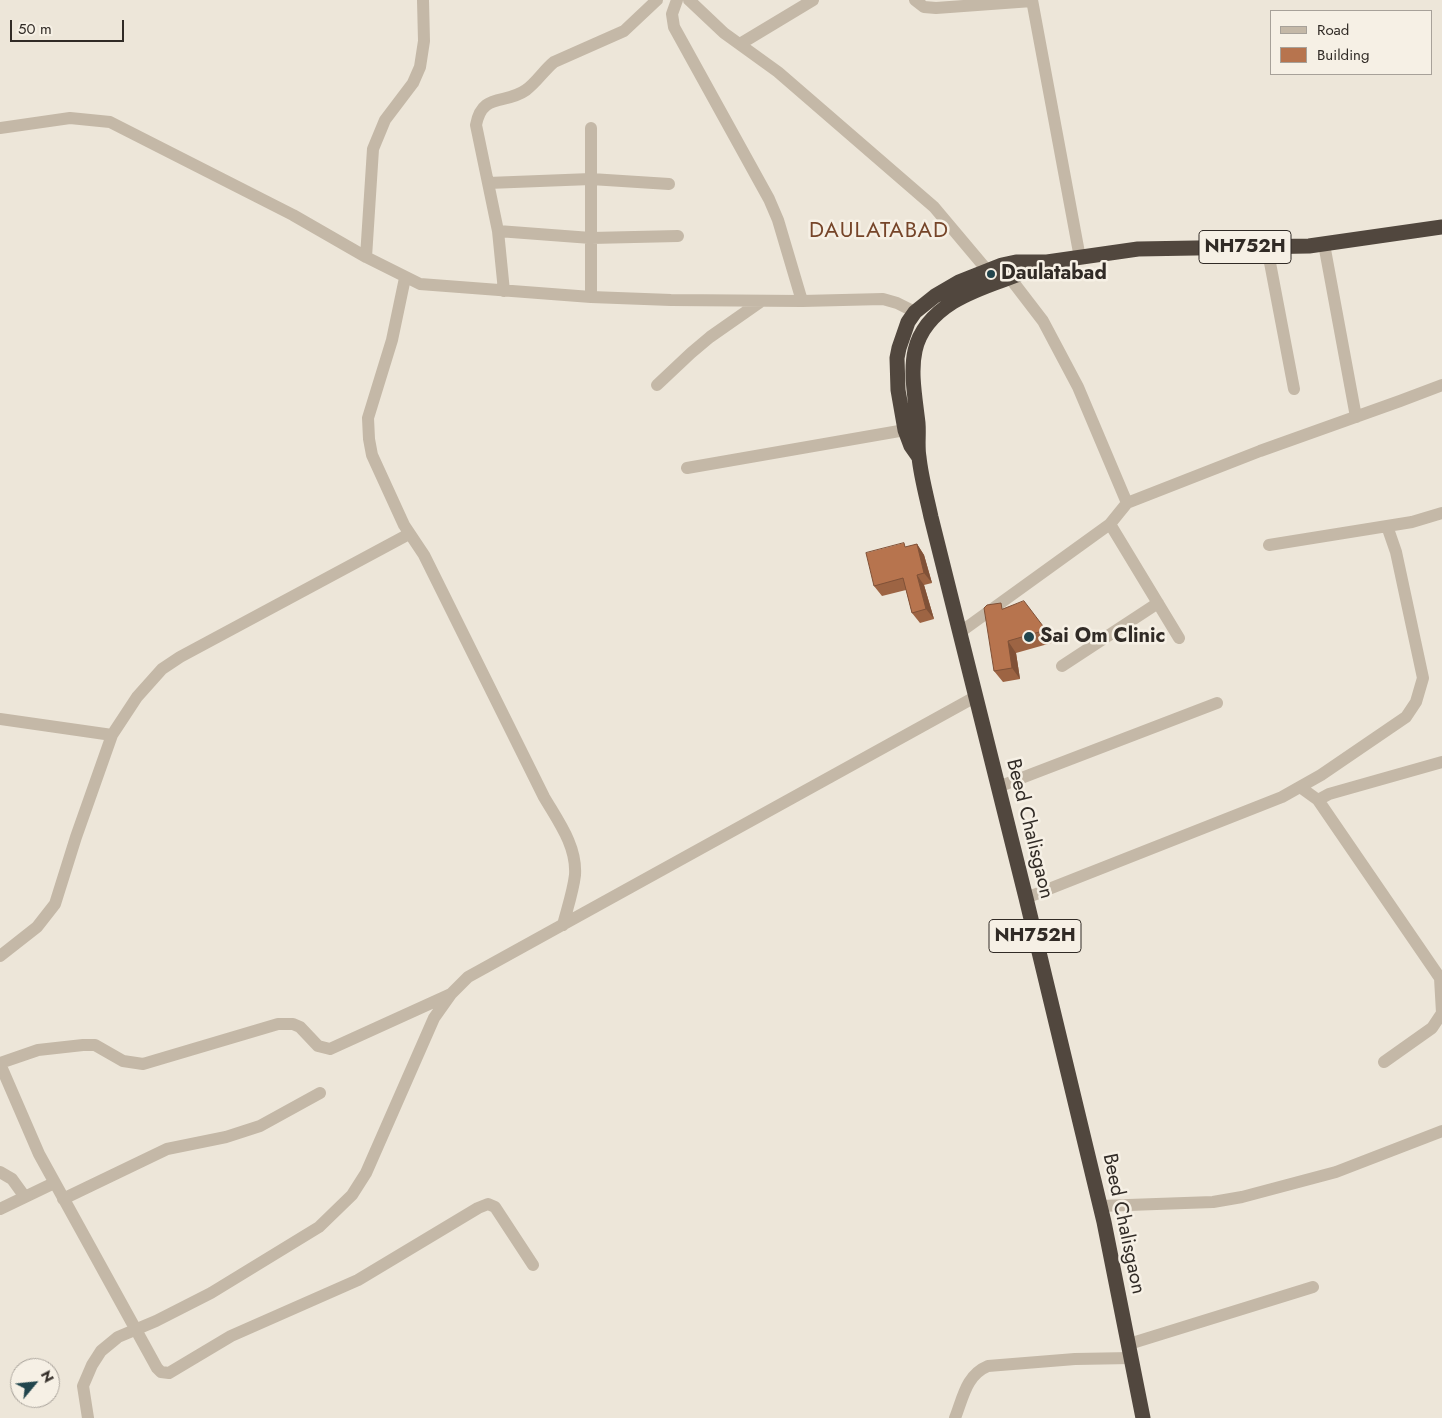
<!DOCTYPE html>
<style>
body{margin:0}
#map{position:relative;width:1442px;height:1418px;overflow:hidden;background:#ede6d9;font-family:Jost,sans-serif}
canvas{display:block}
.legend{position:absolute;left:1270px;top:10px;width:162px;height:65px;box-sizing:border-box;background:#f6f0e5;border:1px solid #a7a199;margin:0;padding:6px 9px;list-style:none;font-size:15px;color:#312b26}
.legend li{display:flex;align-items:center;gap:10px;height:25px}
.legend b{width:25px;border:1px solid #a7a199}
.north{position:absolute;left:10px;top:1358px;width:50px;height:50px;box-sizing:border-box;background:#f6f0e5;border:1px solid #a7a199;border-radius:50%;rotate:62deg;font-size:14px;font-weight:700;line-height:20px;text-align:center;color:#312b26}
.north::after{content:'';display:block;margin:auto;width:18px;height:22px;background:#21454d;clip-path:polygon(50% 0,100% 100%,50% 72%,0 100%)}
.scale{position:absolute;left:10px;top:20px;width:114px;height:22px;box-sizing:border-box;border:2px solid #312b26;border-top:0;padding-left:6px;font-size:15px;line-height:18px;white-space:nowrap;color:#312b26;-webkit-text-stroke:4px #f6f0e5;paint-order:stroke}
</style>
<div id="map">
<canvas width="1442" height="1418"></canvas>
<ul class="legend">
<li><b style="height:6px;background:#c4b8a7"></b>Road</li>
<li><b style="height:14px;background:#b7744e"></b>Building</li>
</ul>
<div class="north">N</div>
<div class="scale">50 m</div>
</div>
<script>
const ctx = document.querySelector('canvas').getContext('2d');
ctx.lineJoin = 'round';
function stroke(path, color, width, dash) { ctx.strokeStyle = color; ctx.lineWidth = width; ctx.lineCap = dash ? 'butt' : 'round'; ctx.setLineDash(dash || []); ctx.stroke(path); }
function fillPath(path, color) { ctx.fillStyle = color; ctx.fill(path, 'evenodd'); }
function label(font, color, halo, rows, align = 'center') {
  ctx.font = font + ' Jost,sans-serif'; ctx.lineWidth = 5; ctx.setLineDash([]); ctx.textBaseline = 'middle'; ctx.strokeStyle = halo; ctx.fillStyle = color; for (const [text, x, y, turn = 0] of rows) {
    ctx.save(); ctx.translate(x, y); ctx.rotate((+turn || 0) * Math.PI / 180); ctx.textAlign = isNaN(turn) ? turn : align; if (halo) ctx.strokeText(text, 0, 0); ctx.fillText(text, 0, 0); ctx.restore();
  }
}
stroke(new Path2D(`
 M 677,0 L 672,14 L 674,27 L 769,199 L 778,220 L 802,301
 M 689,0 L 724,33 L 778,72 L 934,207 L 987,270
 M 915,0 L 924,7 L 936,8 L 1032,1
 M 1032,0 L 1080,258
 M 740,44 L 813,0
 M 0,128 L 70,118 L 110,122 L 293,215 L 366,257 L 420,284 L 591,297 L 671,300 L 802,301 L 883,299 L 897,303 L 915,312
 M 591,128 L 591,297
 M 488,183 L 591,179 L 669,184
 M 498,231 L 591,238 L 678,236
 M 1324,244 L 1356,417
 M 1267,247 L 1294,389
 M 366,257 L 373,149 L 385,120 L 413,83 L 420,67 L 424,41 L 423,0
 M 405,278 L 392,340 L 368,418 L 369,439 L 372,455 L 404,525 L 424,555 L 544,797 C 558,821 577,846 575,875 C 573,892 567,909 563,925
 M 1010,278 L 1043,321 L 1078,387 L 1127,503
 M 504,291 L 498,231 L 476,125 C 482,92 505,105 526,90 C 537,82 544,70 554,62 L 624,31 L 657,0
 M 657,385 L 691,353 L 710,337 L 760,302
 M 687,468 L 905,430
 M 1110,524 L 1179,638
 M 1269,545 L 1412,522 L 1442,513
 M 959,633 L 1110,524 L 1127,503 L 1260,451 L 1400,401 L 1442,385
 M 1062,666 L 1158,603
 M 0,719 L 112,735
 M 998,787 L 1217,703
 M 1300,787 L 1318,800 L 1440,978 L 1442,1013 L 1432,1028 L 1384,1062
 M 1318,800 L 1329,794 L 1442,762
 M 1026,898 L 1282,797 L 1321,775 L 1406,717 L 1416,702 L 1423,678 L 1396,552 L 1387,526
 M 0,956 L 37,927 L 55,904 L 76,837 L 112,735 L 137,697 L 162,669 L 180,657 L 409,534
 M 0,1063 L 38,1050 L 83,1045 L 95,1045 L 123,1061 L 143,1064 L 278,1024 L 293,1024 L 300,1027 L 318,1046 L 330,1049 L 451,994
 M 0,1064 L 39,1154 L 157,1368 L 161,1372 L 169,1373 L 231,1336 L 358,1280 L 478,1208 L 488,1204 L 495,1207 L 533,1265
 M 0,1172 L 12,1179 L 25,1197
 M 63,1199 L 167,1149 L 226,1137 L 260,1126 L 320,1093
 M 1100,1206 L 1213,1202 L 1242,1197 L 1336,1172 L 1442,1131
 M 0,1209 L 54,1183
 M 1129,1344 L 1313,1287
 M 88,1418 L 83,1386 L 92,1365 L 101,1351 L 118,1337 L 156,1321 L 211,1293 L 319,1227 L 352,1195 L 366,1173 L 434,1018 L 451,994 L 468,977 L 975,697
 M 955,1418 C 963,1398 966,1375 988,1366 L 1075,1359 L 1131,1358`), '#c4b8a7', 12);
stroke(new Path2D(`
 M 1047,262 C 1017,278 982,284 953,302 C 902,334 912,372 918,423 C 919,435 917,446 919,457 C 921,477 927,498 931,517 L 1026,898 L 1104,1222 L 1143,1418
 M 918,456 L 911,446 L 905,430 L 898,390 L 897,358 L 899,348 L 908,322 L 915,312 L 935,296 L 959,282 L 1002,265 L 1016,262 L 1047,262 L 1138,249 L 1309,246 L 1442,227`), '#51473e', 15);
fillPath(new Path2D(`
 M 917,544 L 924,555 L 932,583 L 924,585 L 934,619 L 920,623 L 912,613 L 906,590 L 882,596 L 874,586 L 907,547 Z
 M 1005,608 L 1046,630 L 1055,642 L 1016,653 L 1020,679 L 1003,682 L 994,671 Z`), '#9d6443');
fillPath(new Path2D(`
 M 917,544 L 924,555 L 932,583 L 924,573 Z
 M 917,575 L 924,585 L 934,619 L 926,609 Z
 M 1008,641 L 1016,653 L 1020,679 L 1012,668 Z`), '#805137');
const building = new Path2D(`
 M 904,543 L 905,547 L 917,544 L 924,573 L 917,575 L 926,609 L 912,613 L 903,578 L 874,586 L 866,553 Z
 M 1024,601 L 1046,630 L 1008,641 L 1012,668 L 994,671 L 984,608 L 987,605 L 1001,603 L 1002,609 Z`);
fillPath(building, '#b7744e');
stroke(building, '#805137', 1);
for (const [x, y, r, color] of [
 [991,274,5,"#21454d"],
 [1029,637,6,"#21454d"]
]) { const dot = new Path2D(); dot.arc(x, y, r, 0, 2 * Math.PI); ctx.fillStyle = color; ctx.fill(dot); stroke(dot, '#f6f0e5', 2); }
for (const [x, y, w] of [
 [1245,247,92],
 [1035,936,92]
]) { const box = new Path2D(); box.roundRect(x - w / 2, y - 16.5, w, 33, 4); ctx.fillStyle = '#f6f0e5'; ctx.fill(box); stroke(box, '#312b26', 1); }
label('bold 19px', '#312b26', null, [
 ["NH752H",1245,247],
 ["NH752H",1035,936]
]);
label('bold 20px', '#312b26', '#f6f0e5', [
 ["Daulatabad",1001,274],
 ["Sai Om Clinic",1040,637]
], 'left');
label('20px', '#312b26', '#f6f0e5', [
 ["Beed Chalisgaon",1029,829,76],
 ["Beed Chalisgaon",1123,1224,78]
]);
ctx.letterSpacing = '1px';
label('22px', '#764529', '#f6f0e5', [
 ["DAULATABAD",879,232]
]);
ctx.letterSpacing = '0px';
</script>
